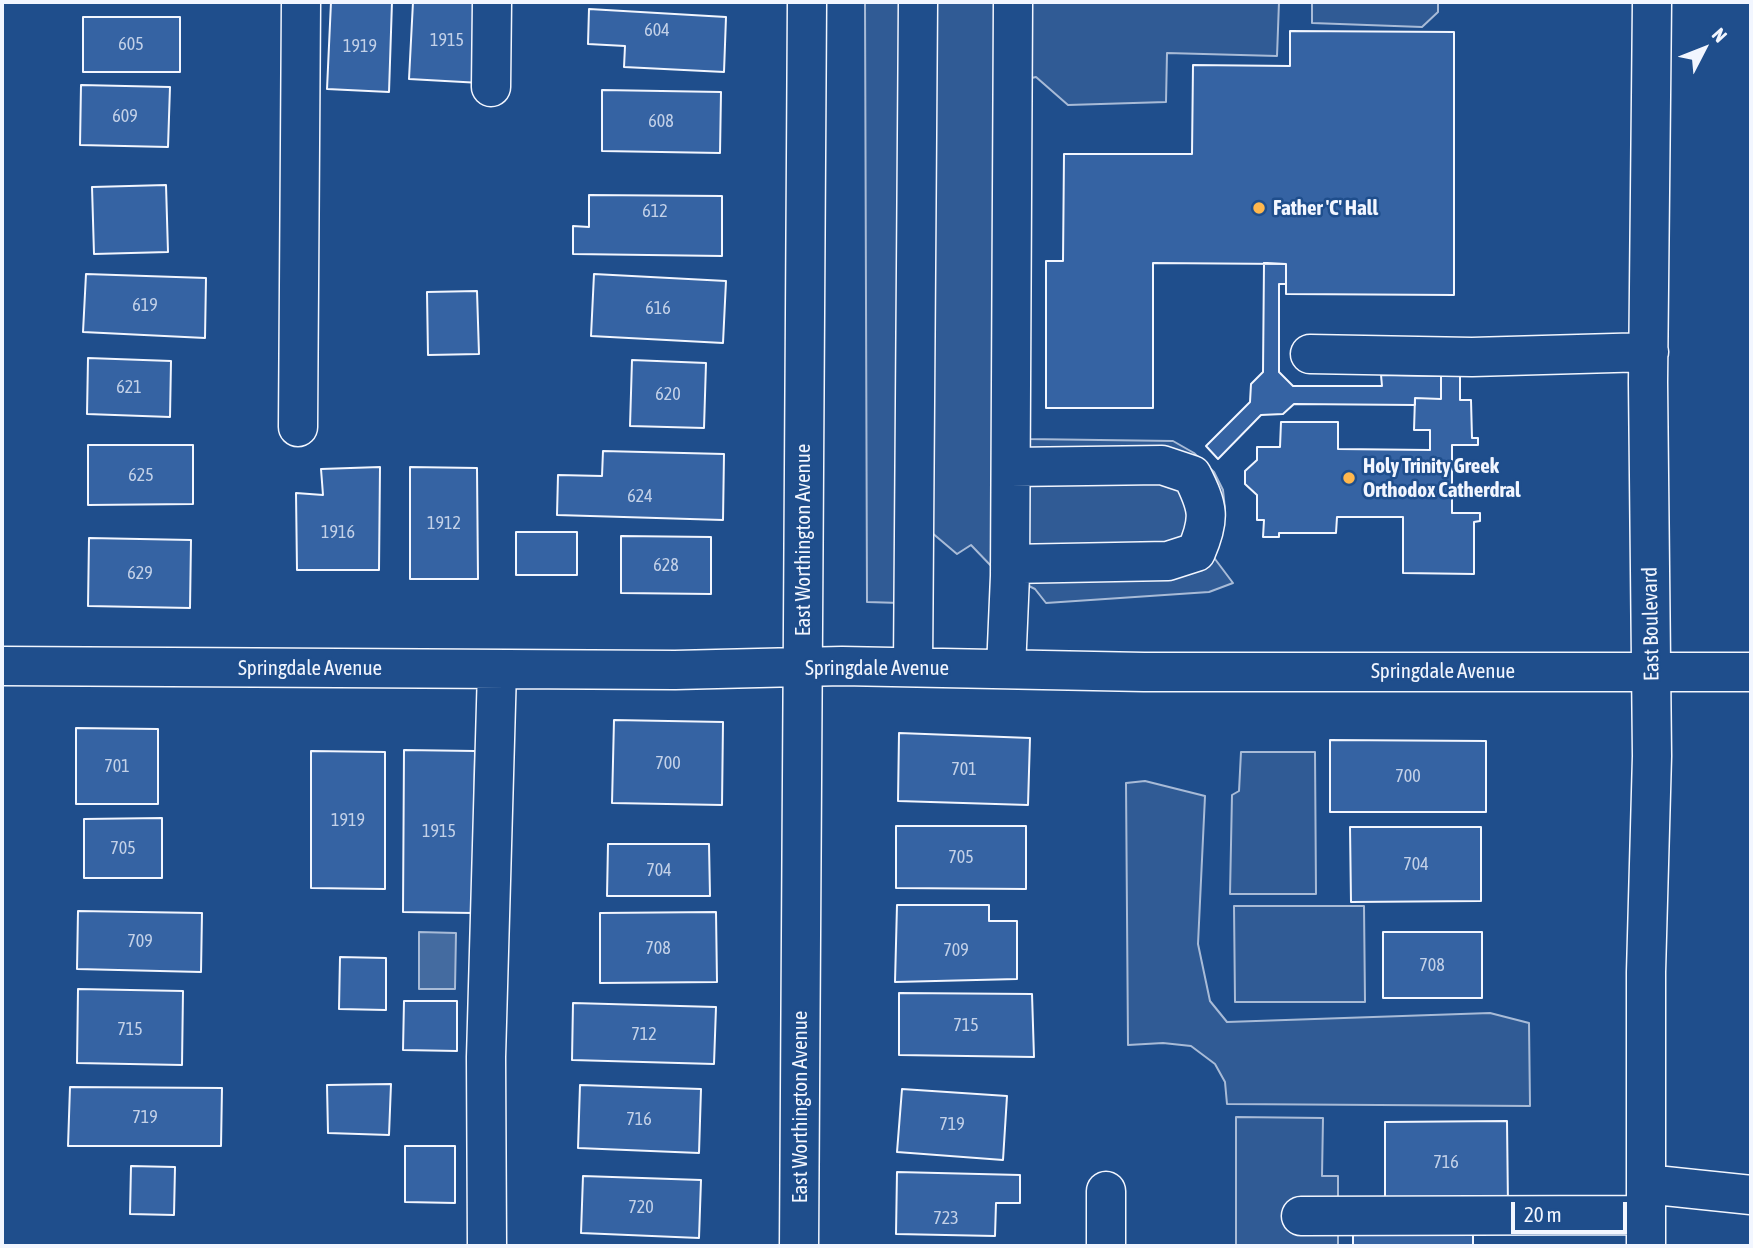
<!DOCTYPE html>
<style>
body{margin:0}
#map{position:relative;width:1753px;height:1248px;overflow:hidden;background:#1f4e8c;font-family:"Asap Condensed",sans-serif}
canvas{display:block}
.frame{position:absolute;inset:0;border:4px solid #f2f6ff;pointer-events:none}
.north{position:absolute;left:1669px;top:14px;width:70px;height:70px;-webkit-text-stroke:5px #1f4e8c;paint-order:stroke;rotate:48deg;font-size:19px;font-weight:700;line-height:28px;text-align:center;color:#f2f6ff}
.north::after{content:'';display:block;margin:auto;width:24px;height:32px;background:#f2f6ff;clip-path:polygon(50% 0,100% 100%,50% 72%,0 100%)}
.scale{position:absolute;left:1511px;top:1202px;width:116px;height:32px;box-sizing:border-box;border:4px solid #f2f6ff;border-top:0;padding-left:9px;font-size:21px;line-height:24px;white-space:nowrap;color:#f2f6ff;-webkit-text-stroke:5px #1f4e8c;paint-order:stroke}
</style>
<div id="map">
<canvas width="1753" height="1248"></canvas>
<div class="frame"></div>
<div class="north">N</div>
<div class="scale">20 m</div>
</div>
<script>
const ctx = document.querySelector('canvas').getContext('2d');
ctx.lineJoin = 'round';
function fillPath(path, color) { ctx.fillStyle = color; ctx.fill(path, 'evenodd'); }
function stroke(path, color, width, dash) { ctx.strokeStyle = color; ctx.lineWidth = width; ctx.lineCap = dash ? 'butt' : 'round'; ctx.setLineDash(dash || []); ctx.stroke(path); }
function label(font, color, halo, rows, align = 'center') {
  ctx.font = font + ' "Asap Condensed",sans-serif'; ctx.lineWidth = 5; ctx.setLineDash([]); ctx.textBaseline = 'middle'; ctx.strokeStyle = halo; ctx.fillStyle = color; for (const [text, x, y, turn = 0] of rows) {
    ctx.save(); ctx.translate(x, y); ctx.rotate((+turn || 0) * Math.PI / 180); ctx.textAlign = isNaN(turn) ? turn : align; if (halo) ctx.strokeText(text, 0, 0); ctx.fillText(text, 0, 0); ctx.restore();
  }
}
const built = new Path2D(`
 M 865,2 L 1279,2 L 1277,56 L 1167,53 L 1166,102 L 1068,105 L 1036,77 L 1027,79 L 1026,439 L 1173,441 L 1194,453 L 1214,472 L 1223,490 L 1225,509 L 1219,536 L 1209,551 L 1233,583 L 1209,592 L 1046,603 L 1035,589 L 994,569 L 971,545 L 957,554 L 931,532 L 933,604 L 867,602 Z
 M 1312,2 L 1438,2 L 1438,12 L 1422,27 L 1312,23 Z
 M 1241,752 L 1315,752 L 1316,894 L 1230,894 L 1232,795 L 1239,791 Z
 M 1145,781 L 1205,796 L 1198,944 L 1210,1001 L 1227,1022 L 1490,1013 L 1529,1023 L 1530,1106 L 1227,1104 L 1225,1082 L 1215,1064 L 1191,1046 L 1163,1043 L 1128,1045 L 1126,783 Z
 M 1234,906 L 1364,906 L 1365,1002 L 1235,1002 Z
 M 1236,1117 L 1323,1118 L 1322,1176 L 1338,1176 L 1338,1246 L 1236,1246 Z`);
fillPath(built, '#305b95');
stroke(built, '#a8bbd7', 2);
const water = new Path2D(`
 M 419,932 L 456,933 L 455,989 L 419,989 Z`);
fillPath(water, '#446ba0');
stroke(water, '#a8bbd7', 2);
const building = new Path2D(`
 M 331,2 L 392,2 L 389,92 L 327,89 Z
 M 413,2 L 484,2 L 481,83 L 409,79 Z
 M 589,9 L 726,17 L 724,72 L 624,67 L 625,46 L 588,44 Z
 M 83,17 L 180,17 L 180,72 L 83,72 Z
 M 1290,31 L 1454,32 L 1454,295 L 1286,294 L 1286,264 L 1153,263 L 1153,408 L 1046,408 L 1046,261 L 1063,261 L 1064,154 L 1192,154 L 1193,65 L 1290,66 Z
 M 81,85 L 170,87 L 168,147 L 80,145 Z
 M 602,90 L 721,92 L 720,153 L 602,151 Z
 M 166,185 L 168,252 L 94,254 L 92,187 Z
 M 589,195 L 722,196 L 722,256 L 573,254 L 573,226 L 589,227 Z
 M 1264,263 L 1286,264 L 1286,284 L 1279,284 L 1279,372 L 1293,386 L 1382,386 L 1381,375 L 1441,376 L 1441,399 L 1415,398 L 1415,405 L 1294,404 L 1283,414 L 1261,415 L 1218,459 L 1206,446 L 1250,402 L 1251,384 L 1263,372 Z
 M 86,274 L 206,278 L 205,338 L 83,332 Z
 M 594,274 L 726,281 L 723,343 L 591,336 Z
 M 477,291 L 479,354 L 428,355 L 427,292 Z
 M 88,358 L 171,361 L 170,417 L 87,414 Z
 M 632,360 L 706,363 L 704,428 L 630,426 Z
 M 1441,376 L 1460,376 L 1460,400 L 1471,400 L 1472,438 L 1478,438 L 1478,445 L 1452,445 L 1452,513 L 1480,513 L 1480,521 L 1474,522 L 1474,574 L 1403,573 L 1403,517 L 1337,517 L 1336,533 L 1279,533 L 1279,537 L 1263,537 L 1264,520 L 1257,520 L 1257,495 L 1245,484 L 1245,471 L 1257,460 L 1257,447 L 1280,447 L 1281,422 L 1338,422 L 1338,449 L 1430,450 L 1430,430 L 1414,430 L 1415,398 L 1441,399 Z
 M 88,445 L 193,445 L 193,504 L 88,505 Z
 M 603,451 L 724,454 L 723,520 L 557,515 L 558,475 L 602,476 Z
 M 380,467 L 379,570 L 297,570 L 296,493 L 323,495 L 321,469 Z
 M 410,467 L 477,468 L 478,579 L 410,579 Z
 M 516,532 L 577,532 L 577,575 L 516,575 Z
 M 621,536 L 711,537 L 711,594 L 621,593 Z
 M 89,538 L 191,540 L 190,608 L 88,606 Z
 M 614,720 L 723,722 L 722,805 L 612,803 Z
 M 76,728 L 158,729 L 158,804 L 76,804 Z
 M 899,733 L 1030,738 L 1028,805 L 898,801 Z
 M 1330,740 L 1486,741 L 1486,812 L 1330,812 Z
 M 404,750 L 475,751 L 473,913 L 403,912 Z
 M 311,751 L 385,752 L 385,889 L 311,888 Z
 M 162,818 L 162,878 L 84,878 L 84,819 Z
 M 896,826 L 1026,826 L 1026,889 L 896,888 Z
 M 1350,827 L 1481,827 L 1481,901 L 1351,902 Z
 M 608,844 L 709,844 L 710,896 L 607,896 Z
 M 897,905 L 989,905 L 989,921 L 1017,921 L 1017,979 L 895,982 Z
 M 78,911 L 202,913 L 201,972 L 77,969 Z
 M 716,912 L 717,982 L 600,983 L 600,913 Z
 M 1383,932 L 1482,932 L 1482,998 L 1383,998 Z
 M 340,957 L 386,958 L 386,1010 L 339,1009 Z
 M 78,989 L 183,991 L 182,1065 L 77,1063 Z
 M 899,993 L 1032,994 L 1034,1057 L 899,1055 Z
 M 404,1001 L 457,1001 L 457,1051 L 403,1050 Z
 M 573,1003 L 716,1007 L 714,1064 L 572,1060 Z
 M 391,1084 L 389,1135 L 328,1133 L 327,1085 Z
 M 580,1085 L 701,1089 L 699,1153 L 578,1148 Z
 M 70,1087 L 222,1088 L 221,1146 L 68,1146 Z
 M 902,1089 L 1007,1096 L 1003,1160 L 897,1152 Z
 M 1507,1121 L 1508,1206 L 1385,1203 L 1385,1122 Z
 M 405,1146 L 455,1146 L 455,1203 L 405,1202 Z
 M 131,1166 L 175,1167 L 174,1215 L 130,1214 Z
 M 897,1172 L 1020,1175 L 1020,1203 L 996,1203 L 995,1236 L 896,1234 Z
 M 583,1176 L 701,1180 L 699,1238 L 581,1233 Z
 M 1473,1234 L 1473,1246 L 1353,1246 L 1353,1235 Z`);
fillPath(building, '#3563a3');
stroke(building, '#f2f6ff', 2);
const minor = new Path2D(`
 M 491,87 L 492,2
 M 1310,354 L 1472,357 L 1649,352
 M 298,427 L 301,2
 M 1010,564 L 1168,561 L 1196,552 C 1211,518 1208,507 1192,475 L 1162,465 L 1011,467
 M 2,666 L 675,670 L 842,666 L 1144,672 L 1751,672
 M 913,667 L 918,2
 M 1006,669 L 1010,576 L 1013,2
 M 1646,1184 L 1751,1195
 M 1106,1191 L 1106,1246
 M 1301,1216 L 1646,1215
 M 487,1246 L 486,1057 L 497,669
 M 799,1246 L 807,2
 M 1646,1246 L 1646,972 L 1652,756 L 1648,382 L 1652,2`);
stroke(minor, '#f2f6ff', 41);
stroke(minor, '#1f4e8c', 38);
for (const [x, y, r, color] of [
 [1259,208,7,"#ffb74d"],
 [1349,478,7,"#ffb74d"]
]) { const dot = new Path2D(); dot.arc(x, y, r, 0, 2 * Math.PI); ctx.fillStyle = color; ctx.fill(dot); stroke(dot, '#1f4e8c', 2.5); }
label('18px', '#c3d1e8', null, [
 ["604",657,30],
 ["1915",447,40],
 ["605",131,44],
 ["1919",360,46],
 ["609",125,116],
 ["608",661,121],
 ["612",655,211],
 ["619",145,305],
 ["616",658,308],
 ["621",129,387],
 ["620",668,394],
 ["625",141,475],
 ["624",640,496],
 ["1912",444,523],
 ["1916",338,532],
 ["628",666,565],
 ["629",140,573],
 ["700",668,763],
 ["701",117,766],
 ["701",964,769],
 ["700",1408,776],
 ["1919",348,820],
 ["1915",439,831],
 ["705",123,848],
 ["705",961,857],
 ["704",1416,864],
 ["704",659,870],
 ["709",140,941],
 ["708",658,948],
 ["709",956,950],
 ["708",1432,965],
 ["715",966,1025],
 ["715",130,1029],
 ["712",644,1034],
 ["719",145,1117],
 ["716",639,1119],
 ["719",952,1124],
 ["716",1446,1162],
 ["720",641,1207],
 ["723",946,1218]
]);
label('bold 21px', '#f2f6ff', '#1f4e8c', [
 ["Father 'C' Hall",1273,208],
 ["Holy Trinity Greek",1363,466],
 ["Orthodox Catherdral",1363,490]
], 'left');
label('21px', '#f2f6ff', '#1f4e8c', [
 ["East Worthington Avenue",803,540,-90],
 ["East Boulevard",1651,624,-91],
 ["Springdale Avenue",310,668],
 ["Springdale Avenue",877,668],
 ["Springdale Avenue",1443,671],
 ["East Worthington Avenue",800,1107,-90]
]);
</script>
